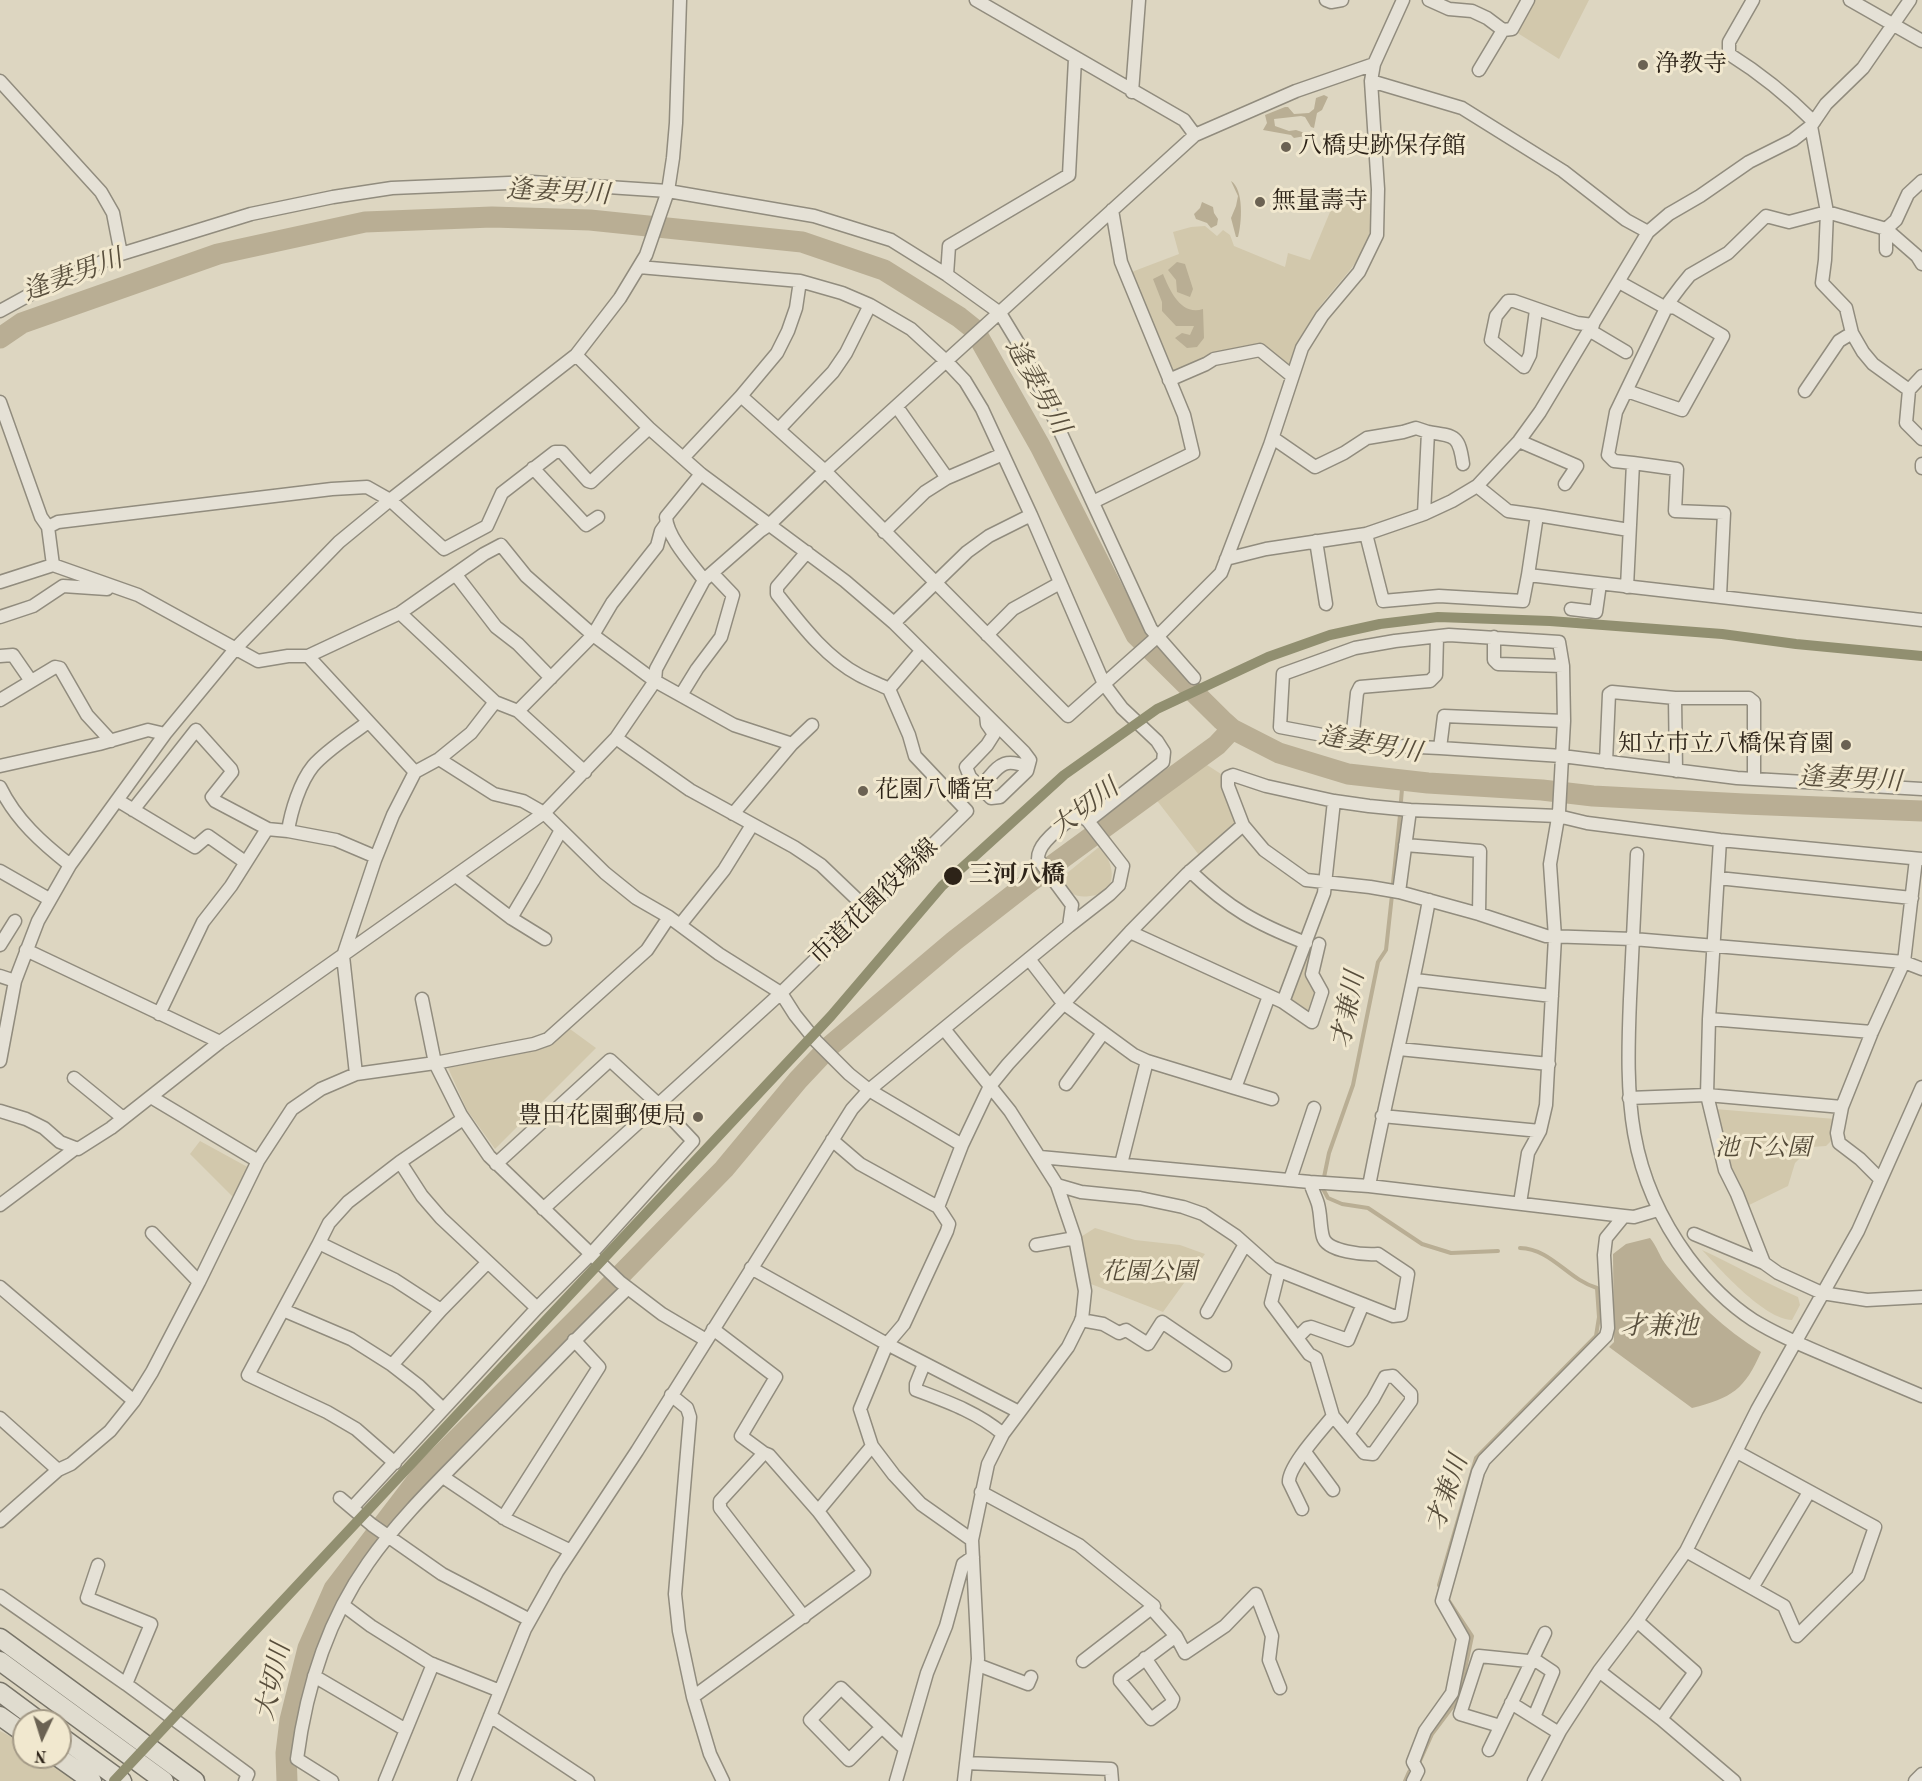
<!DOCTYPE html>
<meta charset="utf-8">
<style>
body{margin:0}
#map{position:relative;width:1922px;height:1781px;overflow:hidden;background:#ddd6c1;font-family:"Old Standard TT",serif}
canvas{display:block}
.north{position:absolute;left:12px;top:1709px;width:60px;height:60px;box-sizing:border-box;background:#f1e8cf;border:2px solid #a39986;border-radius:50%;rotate:184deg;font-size:16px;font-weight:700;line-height:24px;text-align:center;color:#2d2318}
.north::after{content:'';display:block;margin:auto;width:21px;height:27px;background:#6b6253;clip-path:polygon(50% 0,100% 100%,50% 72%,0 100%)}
</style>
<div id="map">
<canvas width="1922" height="1781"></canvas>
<div class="north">N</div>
</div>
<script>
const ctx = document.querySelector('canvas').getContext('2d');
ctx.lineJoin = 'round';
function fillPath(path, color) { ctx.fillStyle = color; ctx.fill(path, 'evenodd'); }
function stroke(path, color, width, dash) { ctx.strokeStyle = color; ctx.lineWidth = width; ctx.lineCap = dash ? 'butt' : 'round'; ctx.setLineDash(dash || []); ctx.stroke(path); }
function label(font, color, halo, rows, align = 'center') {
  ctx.font = font + ' "Old Standard TT","Noto Serif JP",serif'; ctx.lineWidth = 6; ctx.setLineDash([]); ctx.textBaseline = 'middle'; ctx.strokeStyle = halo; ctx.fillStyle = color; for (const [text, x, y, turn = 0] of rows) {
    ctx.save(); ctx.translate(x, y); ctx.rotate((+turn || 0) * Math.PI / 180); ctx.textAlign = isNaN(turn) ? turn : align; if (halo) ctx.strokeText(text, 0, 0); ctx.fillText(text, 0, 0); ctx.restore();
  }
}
fillPath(new Path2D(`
 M 1533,0 L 1589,0 L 1559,59 L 1516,32 Z
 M 1340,197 L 1372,204 C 1376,252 1344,274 1318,309 C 1305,327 1297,348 1288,368 L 1264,346 L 1178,372 L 1170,370 L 1129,273 L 1179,254 L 1173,232 L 1191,227 L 1205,226 L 1217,236 L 1223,230 L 1230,235 L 1234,246 L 1285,267 L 1288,253 L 1310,260 L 1330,212 Z
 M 1207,765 L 1221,774 L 1221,786 L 1238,824 L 1199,855 L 1155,798 Z
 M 1099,847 C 1116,863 1119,894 1090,896 C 1084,897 1077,897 1072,893 C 1067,890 1064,882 1061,878 Z
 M 1310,942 L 1316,945 L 1319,991 L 1310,1018 L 1286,1001 Z
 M 570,1029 L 596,1048 L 495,1149 L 467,1110 L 448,1068 L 490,1060 L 542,1045 Z
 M 1715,1109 L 1835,1119 L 1836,1121 L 1832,1140 L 1826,1146 L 1811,1147 L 1795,1163 L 1788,1186 L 1745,1207 L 1714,1115 Z
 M 200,1141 L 253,1170 L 239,1203 L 190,1154 Z
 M 1095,1228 L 1135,1240 L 1180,1245 L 1205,1254 L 1163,1312 L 1091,1284 L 1079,1238 Z
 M 1702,1250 C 1735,1265 1765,1283 1798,1297 L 1800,1305 L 1792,1320 C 1764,1319 1721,1270 1702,1250 Z
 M 0,1731 L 24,1743 L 24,1757 L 46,1757 L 81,1781 L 0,1781 Z`), '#d2c8ac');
fillPath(new Path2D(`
 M 1324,95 L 1328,97 L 1322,110 L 1317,113 L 1314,128 L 1311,127 L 1305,117 L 1301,116 L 1274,119 L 1275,126 L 1289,131 L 1296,130 L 1305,133 L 1305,136 L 1294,138 L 1291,135 L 1263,130 L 1267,123 L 1265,115 L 1285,107 L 1288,107 L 1294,114 L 1309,113 L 1314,109 L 1316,98 Z
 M 1231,181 C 1244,189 1242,223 1238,237 L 1236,237 L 1231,218 L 1236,206 L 1238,196 Z
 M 1202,202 L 1213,207 L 1214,213 L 1218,219 L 1217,225 L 1211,228 L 1207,223 L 1196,219 L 1194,214 L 1200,208 Z
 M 1177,262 L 1185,264 L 1193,289 L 1190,297 L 1177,292 L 1176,280 L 1168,270 Z
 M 1163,274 C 1170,291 1181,316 1203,309 L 1204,338 L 1197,347 L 1187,348 L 1175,338 L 1182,333 L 1190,335 L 1194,326 L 1176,326 L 1162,311 L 1162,302 L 1153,279 Z
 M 1650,1238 C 1657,1246 1660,1258 1667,1266 C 1694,1300 1724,1329 1761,1352 C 1745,1389 1732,1398 1692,1408 L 1609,1347 L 1614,1342 L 1613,1254 L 1626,1244 Z`), '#b9ae94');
stroke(new Path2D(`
 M 1401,801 L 1402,789 L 1408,781
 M 1393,883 L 1400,815
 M 1392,895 L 1386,950 L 1378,962 L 1353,1085 L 1329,1153 L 1322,1187 L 1328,1198 L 1342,1204 L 1368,1208 L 1422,1244 L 1451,1253 L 1498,1251
 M 1441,1589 L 1439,1585 L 1476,1458 L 1596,1336 L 1599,1317 L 1597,1288 C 1567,1279 1552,1249 1520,1248
 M 1405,1781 L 1409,1772 L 1419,1763 L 1432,1734 L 1459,1698 L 1472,1636 L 1447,1598`), '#b9ae94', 4);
stroke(new Path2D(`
 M 0,338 L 22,323 L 218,254 L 365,222 L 492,217 L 590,220 L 802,242 L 884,270 L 959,317 L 974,329 L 1040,446 L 1136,635 L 1222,720 L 1232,729 L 1279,753 L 1348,774 L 1428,783 L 1542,790 L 1593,796 L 1744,804 L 1922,811
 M 287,1781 L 286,1753 L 290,1720 L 308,1648 L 334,1589 L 422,1474 L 599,1297 L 724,1169 L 798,1080 L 830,1046 L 954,941 L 1027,884 L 1217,745 L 1232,729`), '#b9ae94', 21);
const minor = new Path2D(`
 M 976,0 L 1184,120 L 1195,135
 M 1326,0 L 1331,2 L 1342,0
 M 1429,0 L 1449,9 L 1472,11 L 1487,18 L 1503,30
 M 1753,0 L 1729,42 L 1729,54 C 1761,74 1787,95 1814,122
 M 1850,0 L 1922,41
 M 1479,70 L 1503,30 L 1512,29 L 1528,0
 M 0,81 L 101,192 L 113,213 L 121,254
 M 1371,81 L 1462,108 L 1563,171 L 1626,220 L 1648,232
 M 1132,92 L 1139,0
 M 1811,126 L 1827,212 L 1825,260 L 1822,283 L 1846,308 L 1852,333 L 1863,352 L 1873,364 L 1909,390 L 1922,376
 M 1886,250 L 1886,229 L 1896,220 L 1908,194 L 1922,181
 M 639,267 L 800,281 L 842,293 L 870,305 L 911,329 L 947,362 L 965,381 L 982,409 L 1031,515 L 1104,684 L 1122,708 L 1157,741 L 1164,752 L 1163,762 L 1088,821
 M 947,275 L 949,246 L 1069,175 L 1075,59
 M 1619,282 L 1666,308 L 1674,307 L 1723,336 L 1682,410 L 1627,391
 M 1536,310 L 1530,355 L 1524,367 L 1491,340 L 1496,316 L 1508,301 L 1514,301 L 1577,323 L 1593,325
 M 0,311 L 51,283 L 121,254 L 251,214 L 333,197 L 392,188 L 532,182 L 668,191 L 814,216 L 891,240 L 947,275 L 1000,313 L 1023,351 L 1151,629 L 1194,678
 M 1589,330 L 1626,352
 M 576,355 L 649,428 L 701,474 L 845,581 L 894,623 L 1024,752 L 1030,760 L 1027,771 L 1000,797 L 991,798 L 970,777 L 966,767 L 987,745 L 994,734 L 987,724 L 986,715
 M 1169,380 L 1206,364 L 1214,359 L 1260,350 L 1292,376
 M 1909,390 L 1906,423 L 1922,439
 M 1805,391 L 1839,341 L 1852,333
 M 741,396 L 825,471 L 1068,716 L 1158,636 L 1221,573 L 1270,445 L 1302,348 L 1322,316 L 1359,272 L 1377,235 L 1378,189 L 1371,81 L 1374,64 L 1403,0
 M 0,402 L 41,517 L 48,527
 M 897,407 L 947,478
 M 779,429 L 833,372 L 846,353 L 870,305
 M 1273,438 L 1315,467 L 1344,453 L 1367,438 L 1403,432 L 1416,428 L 1428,432
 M 1519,441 L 1577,466 L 1565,484
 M 683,458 L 741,396 L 777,353 L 788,331 L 796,308 L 800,281
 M 1633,463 L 1677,469 L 1675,511 L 1724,513 L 1720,596
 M 1922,464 L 1922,468
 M 533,468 L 586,525 L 598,517
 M 701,474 L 666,517 C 667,537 692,564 704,580
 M 1477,486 L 1508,511 L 1537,515
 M 1093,502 L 1193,453 L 1184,415 L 1121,262 L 1112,210
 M 1424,514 L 1428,432 C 1455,436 1459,435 1463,464
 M 884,532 L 925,492 L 947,478 L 1003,454
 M 1366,534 L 1383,601 L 1439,596 L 1523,601 L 1528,575 L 1922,620
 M 1316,541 L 1326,604
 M 1226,559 L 1266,549 L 1366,534 L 1424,514 L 1452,501 L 1477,486 L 1519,441 L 1540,412 L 1648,232 L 1669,214 L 1700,196 L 1749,162 L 1793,140 L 1811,126 L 1826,104 L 1863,68 L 1910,0
 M 53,565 L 48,527 L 58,522 L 332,489 L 367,487 L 390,500 L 444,549 L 487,526 L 502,493 L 555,452 L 562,452 L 588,481 L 591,482 L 649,428
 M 456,575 L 496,627 L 518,644 L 551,678
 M 1528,575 L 1537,515 L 1629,530
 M 0,582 L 53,565 L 138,595 L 258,661 L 288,656 L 308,656 L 400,613 L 484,554 L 501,545 L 526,576 L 593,635 L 655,681 L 734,725 L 792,744 L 812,725
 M 1627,587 L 1633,463 L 1614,461 L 1608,455 L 1616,412 L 1669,302 L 1681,286 L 1690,275 L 1728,253 L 1766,216 L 1789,222 L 1827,212 L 1886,229 L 1917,256 L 1922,264
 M 1571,609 L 1596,612 L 1600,584
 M 400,613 L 495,702 L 518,711 L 585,772
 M 0,617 L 33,606 L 63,586 L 107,589
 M 894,623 L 967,552 L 989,536 L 1031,515
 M 987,635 L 1013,609 L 1060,583
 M 1494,637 L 1494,660 L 1498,664 L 1563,666
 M 0,656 L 13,655 L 31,681
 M 308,656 L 415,772
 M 889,689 L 921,651
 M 681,695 L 697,669 L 721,637 L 733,595 L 712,573
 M 1675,698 L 1676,771
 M 0,700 L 55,667 L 60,668 L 87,715 L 111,741
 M 518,711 L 593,635 L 612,603 L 657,546 L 661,531 L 666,524
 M 616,738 L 690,790 L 794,847 L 821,865 L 866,908
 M 1352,741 L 1357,693 L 1360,687 L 1430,681 L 1436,675 L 1437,637
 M 1440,748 L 1376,745 L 1280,727 L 1283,674 L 1355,648 L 1395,641 L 1449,635 L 1559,642 L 1563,666 L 1564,721
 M 439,759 L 494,794 L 523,801 L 544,813 L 605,873 L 636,898 L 669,917 L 719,954 L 781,993 L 795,1015 L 816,1041 L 849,1074 L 869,1090 L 962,1145
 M 1606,762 L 1609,694 L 1612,692 L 1675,698 L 1749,698 L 1754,702 L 1754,779
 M 0,766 L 99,744 L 148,730 L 165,734
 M 0,787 C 16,820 42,843 70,865
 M 980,787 C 999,768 1000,756 1028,767
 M 117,800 L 195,847 L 208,836 L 245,862
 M 133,810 L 196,730 L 231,769 L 232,772 L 212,797 L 215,801 L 268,829
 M 733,814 L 792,744
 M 288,831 L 336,840 L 376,857
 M 1720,840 L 1709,1019 L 1707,1095 L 1725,1170 L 1737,1194 L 1764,1263 L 1778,1273 L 1822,1293 L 1867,1300 L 1922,1297
 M 1405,845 L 1480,851 L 1479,914
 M 1637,854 C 1635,902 1632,950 1630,999 C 1626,1098 1626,1173 1688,1257 C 1706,1281 1727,1303 1753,1320 C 1777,1335 1804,1346 1830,1357 C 1861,1370 1891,1383 1922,1396
 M 1922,859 L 1720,840 L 1587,823 L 1558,816 L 1410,810 L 1369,806 L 1334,801 L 1266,786 L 1233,775 L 1228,777 L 1228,786 L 1243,825 L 1264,850 L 1306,880 L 1370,887 L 1399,892 L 1479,914 L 1546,936 L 1633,939 L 1904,962 L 1922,969
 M 0,871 L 49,899
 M 1190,871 C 1230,909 1255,923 1306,943
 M 456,876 L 511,918 L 545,939
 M 1718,878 L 1912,898
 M 1399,892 L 1410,810
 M 511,918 L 533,881 L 561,830
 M 680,925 L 724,870 L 752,825
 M 1130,932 L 1283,1002 L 1312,1022 L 1322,992 L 1312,974 L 1319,944
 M 0,945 L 15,921
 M 26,950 L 220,1042
 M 1029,959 L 1063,1003 L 1134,1055 L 1147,1061 L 1121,1164
 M 0,976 L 15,981
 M 1415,980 L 1552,996
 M 422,999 L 435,1063 L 461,1115 L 489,1156 L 620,1282 L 662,1314 L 706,1340
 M 1283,1002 L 1324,893 L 1334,801
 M 159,1014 L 203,922 L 231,886 L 267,829 L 288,831 C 291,811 300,782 313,766 C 328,749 350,736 368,722
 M 1709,1019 L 1872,1032
 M 944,1029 L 1010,1111 L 1057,1185 L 1075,1238 L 1085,1291 L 1082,1319 L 1068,1347 L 1003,1434 L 988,1464 L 972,1540 L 978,1659 L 964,1781
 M 1399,1049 L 1549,1064
 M 0,1061 L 15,981 L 38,921 L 70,865 L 165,734 L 236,648 L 339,542 L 390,500 L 576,355 L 620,298 L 646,255 L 668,191 L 673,158 L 676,123 L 680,0
 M 1147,1061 L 1235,1088 L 1269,996
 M 356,1074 L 343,956 L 375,860 L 393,815 L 415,772 L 439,759 L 471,733 L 495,702
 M 74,1078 L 123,1118
 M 1066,1084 L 1103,1033
 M 1235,1088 L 1272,1099
 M 151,1097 L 258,1161
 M 1629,1098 L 1707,1095 L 1842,1107 L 1872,1032 L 1904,962 L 1916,859
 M 1842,1107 L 1837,1133 L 1839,1143 L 1860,1159 L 1880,1179
 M 0,1111 L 26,1119 L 44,1128 L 60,1142 L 78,1149 L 111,1128 L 220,1042 L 544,813 L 616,738 L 655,681 L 656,669 L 704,580 L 760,531 L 769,525 L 825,471 L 1195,135 L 1296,91 L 1374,64
 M 1382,1116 L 1540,1131
 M 832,1140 L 860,1164 L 938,1207
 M 1040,1157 L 1310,1182 L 1369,1186 L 1624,1216 L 1634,1217 L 1658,1210
 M 400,1162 L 422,1196 L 441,1218 L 537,1308
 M 1290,1180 L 1314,1108
 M 1057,1185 L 1081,1192 L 1140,1198 L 1183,1207 L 1203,1214 L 1236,1236 L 1272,1268 L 1393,1316 L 1401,1315 L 1408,1274 L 1378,1254 C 1365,1255 1327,1252 1323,1237 C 1320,1227 1321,1215 1318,1204 C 1316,1197 1312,1190 1310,1182
 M 1369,1186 C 1387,1090 1412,996 1429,900
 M 1520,1203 L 1528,1153 L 1540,1131 L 1546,1105 L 1555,937 L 1550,864 L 1559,812 L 1564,721 L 1444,716 L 1440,748 L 1562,756 L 1737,778 L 1922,789
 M 0,1205 L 76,1148
 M 543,1209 L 781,993 L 967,811 L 915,756 L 909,735 L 889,689 C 879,684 868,680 859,675 C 825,657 800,623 777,594 L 777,587 L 807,552
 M 152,1233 L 199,1282
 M 1694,1234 L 1764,1263
 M 319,1243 L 248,1375 L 327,1412 L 356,1429 L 395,1463
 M 1036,1245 L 1075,1238
 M 751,1268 L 887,1344 L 1019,1412
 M 1279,1271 L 1271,1303 L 1309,1354 L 1316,1358 L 1333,1416 L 1364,1453 L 1373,1454 L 1411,1401 L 1411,1394 L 1393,1376 L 1385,1377 L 1373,1399 L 1348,1434
 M 0,1287 L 134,1401
 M 283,1310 L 351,1339 L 392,1365
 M 441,1310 L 395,1280 L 319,1243 L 329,1223 L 348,1202 L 400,1162 L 463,1119
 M 1207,1312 L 1244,1246
 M 1081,1320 L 1103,1324 L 1119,1333 L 1126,1330 L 1148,1344 L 1162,1322 L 1225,1365
 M 713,1329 L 776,1377 L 741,1436 L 764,1453
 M 1297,1338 L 1307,1328 L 1311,1327 L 1348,1340 L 1363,1304
 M 924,1364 L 916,1384 L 916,1390 C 948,1402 977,1412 1003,1434
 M 671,1395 L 687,1408 L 690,1417 L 675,1594 L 679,1631 L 693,1697 L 710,1754 L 723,1781
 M 443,1409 L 419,1386 L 392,1365 L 441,1310 L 488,1262
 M 0,1418 L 58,1470
 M 872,1446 L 860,1409 L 887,1344 L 904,1324 L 947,1231 L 949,1224 L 938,1207 L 962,1145 L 990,1086 L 1008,1064 L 1130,932 L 1187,874 L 1243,825
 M 1305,1452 L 1333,1490
 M 443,1477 L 507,1520 L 571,1551
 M 981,1492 L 1079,1545 L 1154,1606 L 1083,1661
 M 340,1498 L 372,1525 L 442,1574 L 530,1620
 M 352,1508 L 537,1308 L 591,1254 L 693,1141 L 658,1104 L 610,1060 L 496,1164
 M 1302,1509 L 1289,1482 C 1288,1466 1322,1430 1333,1416
 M 503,1518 L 599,1367 L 574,1340
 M 0,1521 L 58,1470 L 71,1464 L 110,1431 L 134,1401 L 152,1372 L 199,1282 L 258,1161 L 292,1109 L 321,1089 L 356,1074 L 435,1063 L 534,1044 L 548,1039 L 647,950 L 669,917
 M 1686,1551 L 1784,1606 L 1797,1636 L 1858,1576 L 1875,1527 L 1737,1452
 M 98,1565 L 87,1598 L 151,1624 L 126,1684
 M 1752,1588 L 1809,1492
 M 0,1596 L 126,1684 L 248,1774 L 245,1781
 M 343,1605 L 371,1626 L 430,1663 L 500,1691
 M 804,1617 L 720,1508 L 720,1501 L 764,1453 L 769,1455 L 818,1511 L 872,1446 L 894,1475 L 921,1504 L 972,1540
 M 1637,1621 L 1695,1672 L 1661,1719
 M 1176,1636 L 1185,1653 L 1225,1626 L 1256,1594 L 1272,1636 L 1269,1660 L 1280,1688
 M 1145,1658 L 1173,1699 L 1171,1704 L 1151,1719 L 1120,1681 L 1120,1678 L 1176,1636 L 1152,1609
 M 978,1665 L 1028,1684 L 1031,1677
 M 1599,1671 L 1661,1719 L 1734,1781
 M 314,1676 L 406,1730
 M 693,1697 L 864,1572 L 818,1511
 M 1511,1703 L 1559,1733
 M 490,1716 L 588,1781
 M 1500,1726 L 1460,1714 L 1479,1656 L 1538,1662 L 1553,1672 L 1534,1717
 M 882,1727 L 849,1760 L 810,1720 L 841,1688 L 905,1749
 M 1489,1750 L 1545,1633
 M 966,1763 L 1111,1769 L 1112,1781
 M 332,1781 L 297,1759 C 306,1689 327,1621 368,1563 C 402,1514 449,1471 490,1428 C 536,1381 581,1333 628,1288
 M 385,1781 L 433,1664
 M 464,1781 L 525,1629 L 557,1572 L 637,1451 L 852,1109 L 869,1090 L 1069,926 L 1110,894 L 1119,885 L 1123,866 L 1088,821 L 1080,815 C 1070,817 1044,840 1040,850 C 1039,852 1038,857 1038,859 L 1072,905 L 1069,926
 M 896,1781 L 927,1673 L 946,1626 L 963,1564 L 973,1557
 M 1413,1781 L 1418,1771 L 1413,1762 L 1425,1731 L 1452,1693 L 1463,1638 L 1442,1601 L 1478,1472 L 1484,1460 L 1606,1336 L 1608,1328 L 1604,1255 L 1606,1238 L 1624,1216
 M 1534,1781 L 1560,1731 L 1599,1671 L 1637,1621 L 1686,1551 L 1757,1410 L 1858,1231 L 1922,1087
 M 1915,1781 L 1922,1774`);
const highway = new Path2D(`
 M 0,1638 L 195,1781
 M 0,1661 L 164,1781
 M 0,1692 L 39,1721
 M 0,1716 L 24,1733
 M 60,1736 L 122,1781
 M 58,1757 L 92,1781`);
stroke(minor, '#918c7e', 15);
stroke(highway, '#787468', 21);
stroke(minor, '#e5e1d6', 12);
stroke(highway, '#e0dccf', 18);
stroke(new Path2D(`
 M 114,1781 L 831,1016 L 942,886 L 1064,775 L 1157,709 L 1268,657 L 1330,635 L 1380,624 L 1438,617 L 1550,621 L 1722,634 L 1796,644 L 1922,656`), '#918f70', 10);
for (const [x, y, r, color] of [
 [1643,65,6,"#6b6253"],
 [1286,147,6,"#6b6253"],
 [1260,202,6,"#6b6253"],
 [1846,745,6,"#6b6253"],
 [863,791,6,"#6b6253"],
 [953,876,10,"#2d2318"],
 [698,1117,6,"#6b6253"]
]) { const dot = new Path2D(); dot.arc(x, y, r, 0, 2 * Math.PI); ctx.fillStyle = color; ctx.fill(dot); stroke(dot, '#f1e8cf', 2); }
label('24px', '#2d2318', '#f1e8cf', [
 ["浄教寺",1655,65],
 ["八橋史跡保存館",1298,147],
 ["無量壽寺",1272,202],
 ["知立市立八橋保育園",1834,745,"right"],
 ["花園八幡宮",875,791],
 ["豊田花園郵便局",686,1117,"right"]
], 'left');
label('bold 24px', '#2d2318', '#f1e8cf', [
 ["三河八橋",969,876]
], 'left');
label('24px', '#2d2318', '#f1e8cf', [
 ["市道花園役場線",874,902,-44]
]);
label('italic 24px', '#544a38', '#f1e8cf', [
 ["池下公園",1763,1149],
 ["花園公園",1149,1273]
]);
label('italic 26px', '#584e3c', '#f1e8cf', [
 ["逢妻男川",558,193,3],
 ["逢妻男川",73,276,-20],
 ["逢妻男川",1037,387,61],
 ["逢妻男川",1370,745,10],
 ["逢妻男川",1850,780,3],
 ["大切川",1085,809,-37],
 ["才兼川",1349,1010,-79],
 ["才兼池",1659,1327],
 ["才兼川",1448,1493,-71],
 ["大切川",274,1682,-77]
]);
</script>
